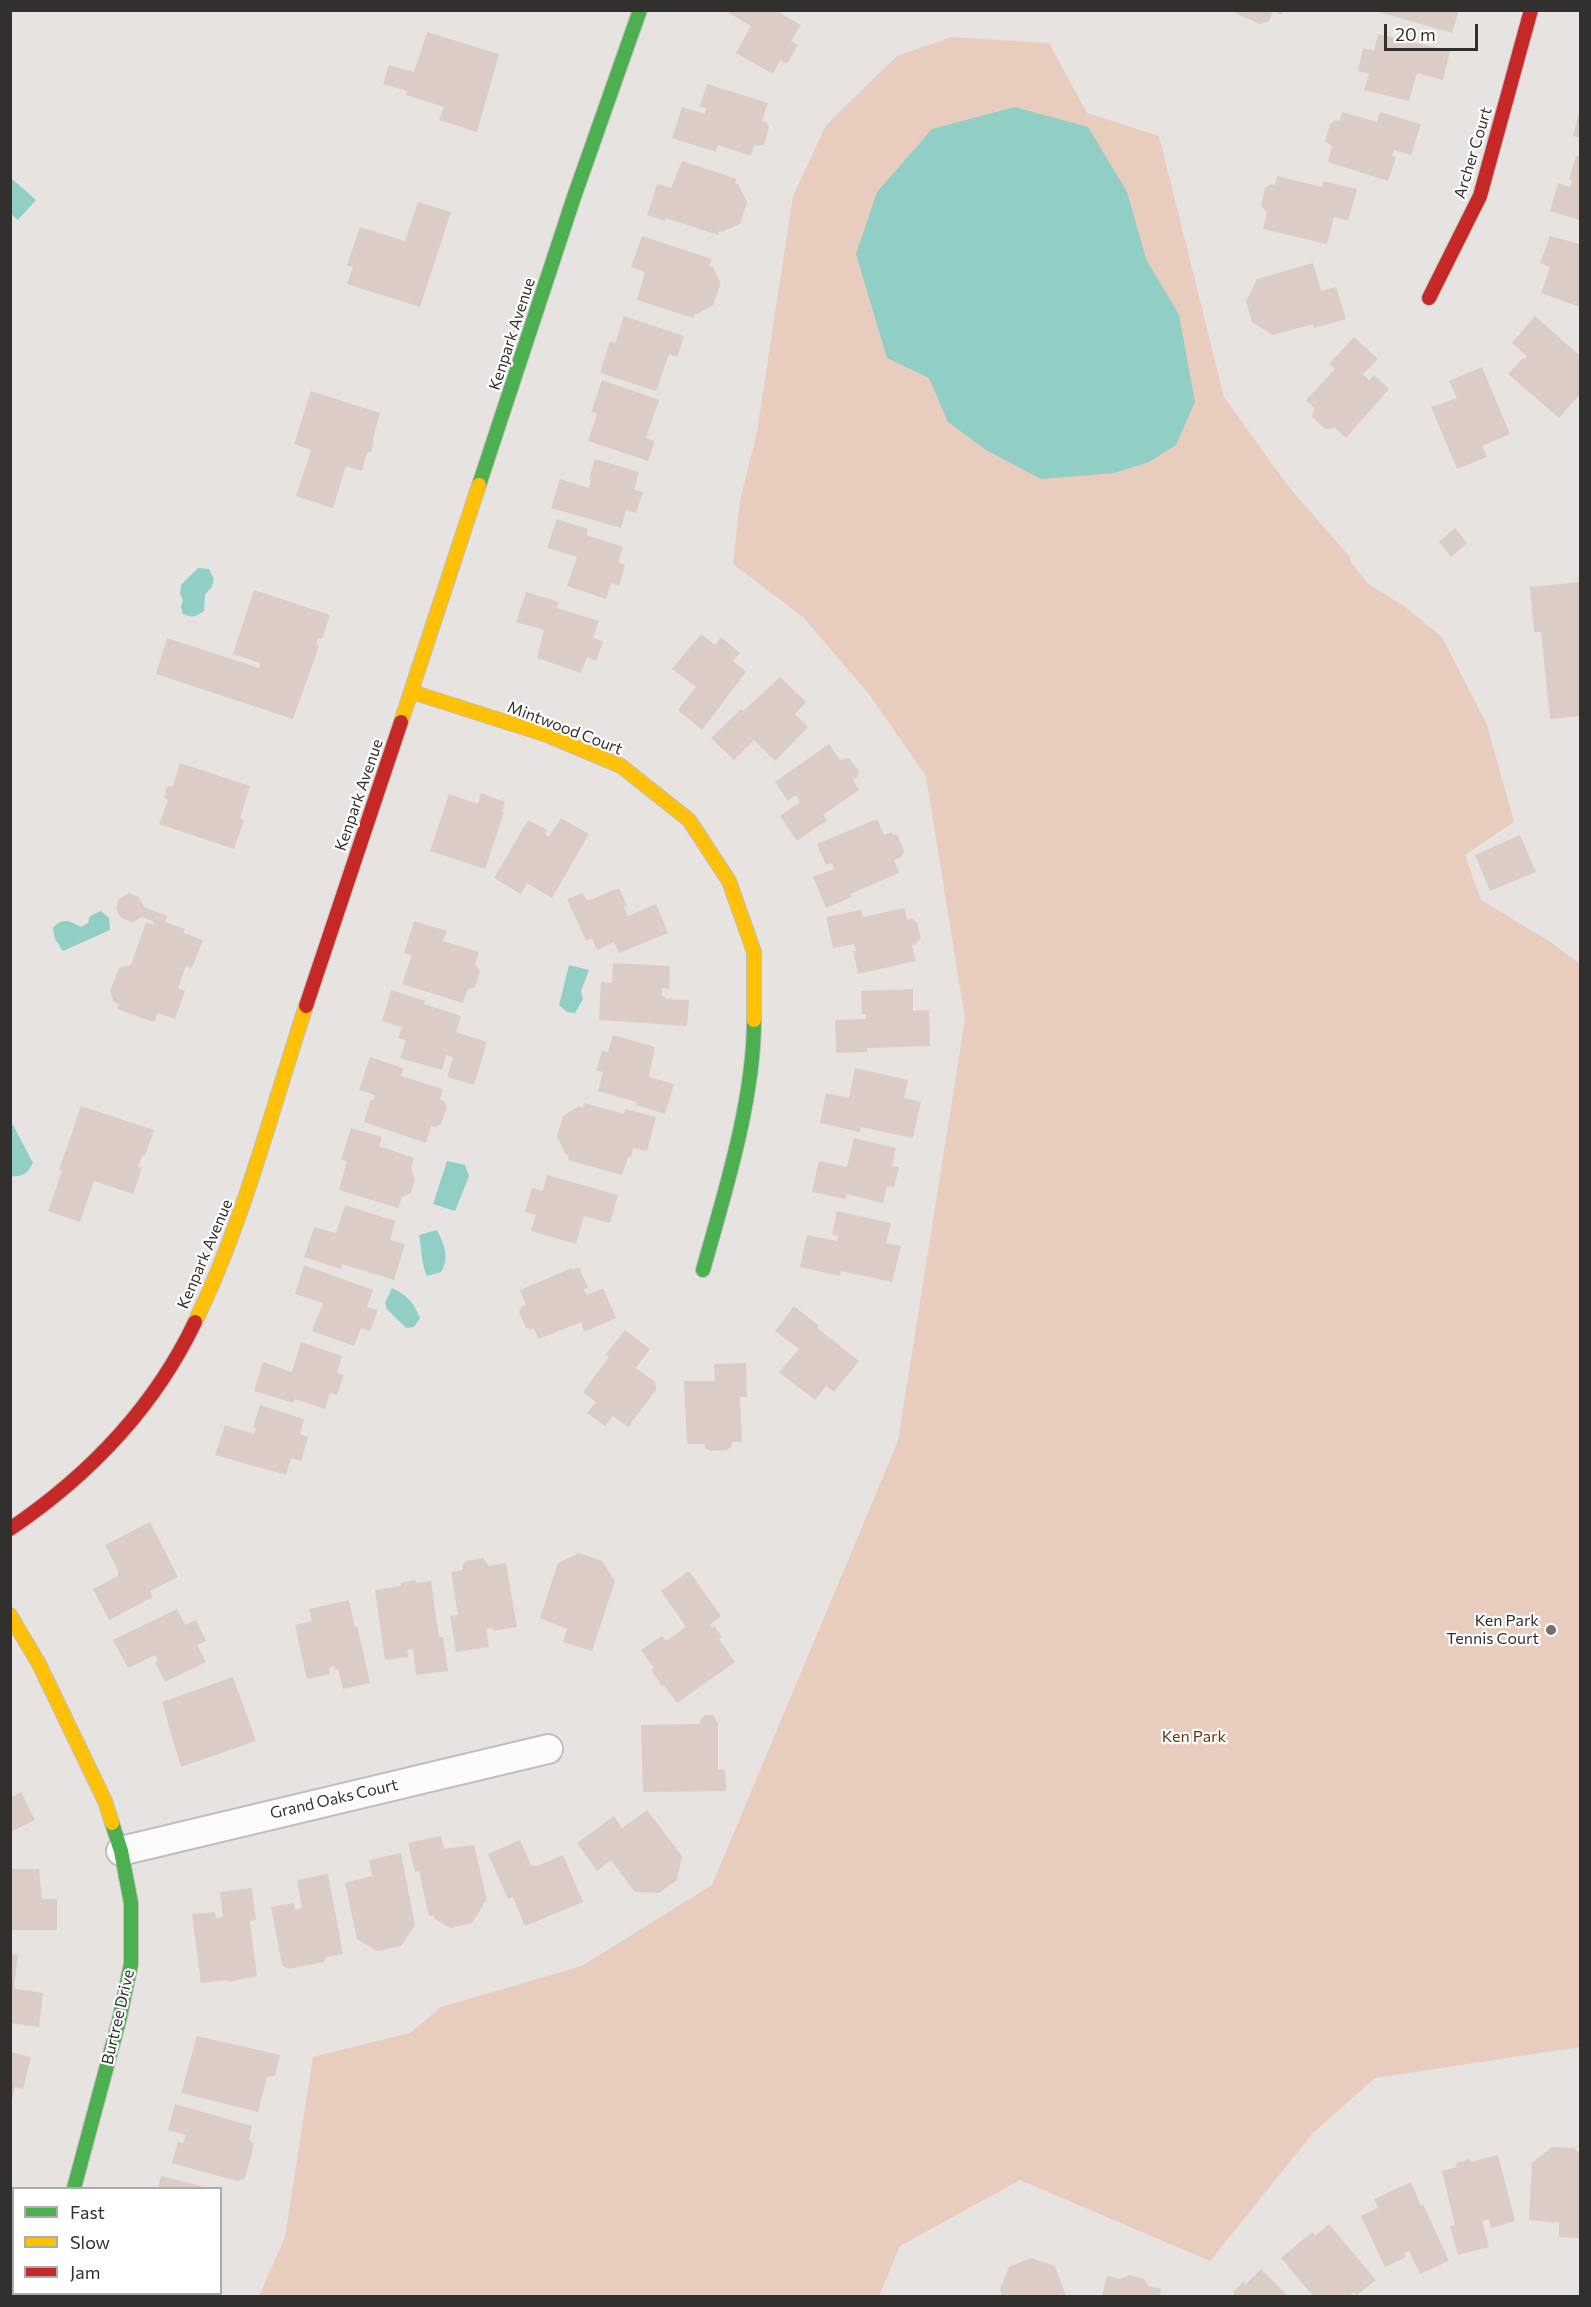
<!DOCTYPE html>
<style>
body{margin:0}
#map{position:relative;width:1591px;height:2307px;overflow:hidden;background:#e6e3e1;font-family:Commissioner,sans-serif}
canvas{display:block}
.frame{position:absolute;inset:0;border:12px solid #32302f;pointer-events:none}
.legend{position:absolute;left:12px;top:2187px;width:210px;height:108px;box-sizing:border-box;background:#fff;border:2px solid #adacac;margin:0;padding:8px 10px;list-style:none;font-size:18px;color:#32302f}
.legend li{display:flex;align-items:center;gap:12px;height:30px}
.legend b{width:30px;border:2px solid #adacac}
.scale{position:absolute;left:1384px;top:24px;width:94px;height:27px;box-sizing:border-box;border:3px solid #32302f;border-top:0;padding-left:8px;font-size:18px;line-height:21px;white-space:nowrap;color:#32302f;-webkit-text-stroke:4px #fff;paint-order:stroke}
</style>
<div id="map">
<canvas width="1591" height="2307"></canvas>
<div class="frame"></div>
<ul class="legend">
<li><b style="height:8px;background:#4caf50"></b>Fast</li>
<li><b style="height:8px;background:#ffc107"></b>Slow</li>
<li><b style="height:8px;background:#c62828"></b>Jam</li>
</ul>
<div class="scale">20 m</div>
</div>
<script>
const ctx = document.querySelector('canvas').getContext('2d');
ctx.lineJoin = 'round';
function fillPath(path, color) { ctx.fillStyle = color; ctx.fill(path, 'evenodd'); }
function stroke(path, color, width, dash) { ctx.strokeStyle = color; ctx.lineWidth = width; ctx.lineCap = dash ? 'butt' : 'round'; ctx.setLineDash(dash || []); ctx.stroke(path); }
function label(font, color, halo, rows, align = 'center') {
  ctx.font = font + ' Commissioner,sans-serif'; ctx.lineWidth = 4.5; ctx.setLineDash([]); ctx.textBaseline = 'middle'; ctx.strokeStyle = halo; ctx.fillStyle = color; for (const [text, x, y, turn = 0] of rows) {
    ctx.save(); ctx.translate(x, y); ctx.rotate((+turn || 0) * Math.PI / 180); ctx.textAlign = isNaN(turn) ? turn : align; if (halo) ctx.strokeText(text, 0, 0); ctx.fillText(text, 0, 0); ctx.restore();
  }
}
fillPath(new Path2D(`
 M 952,37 L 1049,43 L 1087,113 L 1159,136 L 1224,397 L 1288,486 L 1349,556 L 1351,562 L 1367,583 L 1405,607 L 1442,637 L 1487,725 L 1514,822 L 1465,855 L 1481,900 L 1549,941 L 1580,964 L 1580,2047 L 1375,2078 L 1313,2133 L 1210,2261 L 1020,2180 L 900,2246 L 879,2296 L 259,2296 L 285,2237 L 313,2057 L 410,2033 L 441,2007 L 582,1966 L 712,1885 L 898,1441 L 965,1019 L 926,776 L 868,693 L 803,617 L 733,564 L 740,501 L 757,432 L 793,196 L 826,125 L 897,56 Z`), '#e8ccbe');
fillPath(new Path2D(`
 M 1015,107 L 1088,127 L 1127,192 L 1146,259 L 1179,315 L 1195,402 L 1176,445 L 1149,462 L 1114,473 L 1041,479 L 986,450 L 948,422 L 929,378 L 887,358 L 856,254 L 877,192 L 932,129 Z
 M 11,178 L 36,200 L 18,220 L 11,214 Z
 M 198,568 L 209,569 L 214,579 L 212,586 L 205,595 L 204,611 C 196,617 192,618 183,614 L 181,607 L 183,600 L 180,594 L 181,585 Z
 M 101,911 L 109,918 L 110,930 L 63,951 L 55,939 L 53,928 C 63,917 69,921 81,927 L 88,923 L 90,916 Z
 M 569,965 L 589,970 L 581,991 L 583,999 L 575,1013 L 567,1012 L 559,1005 Z
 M 13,1125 L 33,1163 C 27,1174 23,1177 11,1176 L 11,1126 Z
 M 447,1161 L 465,1165 L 469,1176 L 455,1211 L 433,1204 Z
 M 437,1230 C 444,1244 450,1258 441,1272 L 427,1276 C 421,1263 422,1249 419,1235 Z
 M 392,1288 C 407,1295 414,1303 420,1318 L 414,1327 L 406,1328 L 387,1309 L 385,1303 Z`), '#91cfc6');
fillPath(new Path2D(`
 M 724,10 L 775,10 L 801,25 L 791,41 L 798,45 L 787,64 L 780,60 L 773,74 L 736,53 L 751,26 Z
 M 1235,10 L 1284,10 L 1282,15 L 1273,11 L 1269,21 L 1260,24 L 1237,14 Z
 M 1372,10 L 1459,10 L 1452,33 Z
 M 427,32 L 499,54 L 477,132 L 439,120 L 444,107 L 406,95 L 407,91 L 383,84 L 389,65 L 414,72 Z
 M 1378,34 L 1450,51 L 1443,80 L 1417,73 L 1409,101 L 1364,90 L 1369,74 L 1358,71 L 1363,48 L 1374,51 Z
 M 707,84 L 768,103 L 762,121 L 766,122 L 769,127 L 764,145 L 754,146 L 751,156 L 718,145 L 716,152 L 672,138 L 682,107 L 705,114 L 706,108 L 700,106 Z
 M 1580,108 L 1580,138 L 1573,136 Z
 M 1342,112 L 1377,122 L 1380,112 L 1421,124 L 1411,155 L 1394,150 L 1392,156 L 1396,157 L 1388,181 L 1328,162 L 1332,146 L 1325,141 L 1330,124 L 1335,120 L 1340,121 Z
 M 1576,156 L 1580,157 L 1580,220 L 1550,211 L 1558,183 L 1570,187 L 1572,181 L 1569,179 Z
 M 682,161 L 737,179 L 735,183 L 738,184 L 747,202 L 740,224 L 722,232 L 719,231 L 718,235 L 666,218 L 665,221 L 647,215 L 657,184 L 671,188 Z
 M 1277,176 L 1322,187 L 1323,181 L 1357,189 L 1348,221 L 1334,217 L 1327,244 L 1263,229 L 1267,212 L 1261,206 L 1265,188 L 1271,184 L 1275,185 Z
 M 418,202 L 451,212 L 420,307 L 347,284 L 353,267 L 347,265 L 360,227 L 405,241 Z
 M 642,236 L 712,259 L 709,266 L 713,267 L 721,283 L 713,305 L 697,314 L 695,313 L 693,318 L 637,300 L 645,272 L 631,267 Z
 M 1550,236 L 1580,244 L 1580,307 L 1541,293 L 1550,267 L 1540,263 Z
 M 1313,263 L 1321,291 L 1336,287 L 1346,319 L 1314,328 L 1313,324 L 1273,335 L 1252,322 L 1246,301 L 1257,279 Z
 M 624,316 L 684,336 L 677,357 L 669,354 L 656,391 L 600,373 L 610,341 L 615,343 Z
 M 1535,316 L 1580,356 L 1580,394 L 1559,418 L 1508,374 L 1523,358 L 1524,359 L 1527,356 L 1512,343 Z
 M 1354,337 L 1378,359 L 1363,374 L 1369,380 L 1374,375 L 1389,389 L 1346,438 L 1334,427 L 1331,429 L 1325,429 L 1312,417 L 1314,408 L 1306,400 L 1335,369 L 1329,364 Z
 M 1482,367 L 1510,434 L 1482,446 L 1487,457 L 1457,469 L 1431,407 L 1457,398 L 1449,381 Z
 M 602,380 L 659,400 L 646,438 L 655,441 L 648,461 L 588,441 L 597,414 L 591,412 Z
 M 311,391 L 380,413 L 373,438 L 373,445 L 371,452 L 367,453 L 362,471 L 346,466 L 333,508 L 296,496 L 311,450 L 294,444 Z
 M 595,459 L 639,472 L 634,490 L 643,492 L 636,513 L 626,510 L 621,528 L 551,508 L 560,479 L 589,488 L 591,480 L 589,479 Z
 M 557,519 L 588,529 L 586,535 L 623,547 L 618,562 L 625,565 L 619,586 L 611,583 L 606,599 L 567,586 L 577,557 L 547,548 Z
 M 1455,528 L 1467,543 L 1451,557 L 1439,542 Z
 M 1580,582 L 1580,716 L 1550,719 L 1541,632 L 1534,632 L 1530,587 Z
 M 254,590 L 330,615 L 322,639 L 318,638 L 316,645 L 319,646 L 293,719 L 156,674 L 167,638 L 259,668 L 260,663 L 233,654 Z
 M 526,592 L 559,602 L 557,608 L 599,621 L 593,638 L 603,641 L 596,661 L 587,657 L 581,673 L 537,658 L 544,630 L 516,622 Z
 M 701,634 L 715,645 L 721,637 L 740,653 L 733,661 L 746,672 L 702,730 L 678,710 L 696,687 L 672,669 Z
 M 780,677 L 806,702 L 795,714 L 808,727 L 775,761 L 754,740 L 734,760 L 711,738 L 741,709 L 743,711 Z
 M 829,744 L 840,760 L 849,758 L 859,771 L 857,777 L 853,780 L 859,790 L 823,815 L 827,820 L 797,841 L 780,816 L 800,802 L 796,795 L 788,801 L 775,782 Z
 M 180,763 L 250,786 L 240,818 L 244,820 L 234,849 L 159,824 L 168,800 L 164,797 L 167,787 L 173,786 Z
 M 481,793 L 505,802 L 502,811 L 504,812 L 485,869 L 430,851 L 449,794 L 478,804 Z
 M 561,818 L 589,834 L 552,898 L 527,883 L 521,894 L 494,878 L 528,820 L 547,830 L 545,834 L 549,837 Z
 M 877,819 L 884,835 L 892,832 L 893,835 L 897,834 L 904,851 L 901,857 L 894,860 L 899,873 L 850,894 L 852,897 L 826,908 L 813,877 L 834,869 L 832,863 L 826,865 L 817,844 Z
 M 1520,835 L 1536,872 L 1490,891 L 1475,855 Z
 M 619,888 L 627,906 L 624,907 L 628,916 L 656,904 L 668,933 L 619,953 L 614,942 L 597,950 L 592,938 L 586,941 L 567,899 L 583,893 L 587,901 Z
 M 129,893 L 139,897 L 144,907 L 167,916 L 165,922 L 185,929 L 183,933 L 203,940 L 192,968 L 186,966 L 178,988 L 185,991 L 175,1019 L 158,1013 L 154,1022 L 117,1009 L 119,1004 L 114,1002 L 110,991 L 119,968 L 131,965 L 146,922 L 153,925 L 154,922 L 142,917 L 132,922 L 121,918 L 116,909 L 119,899 Z
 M 905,908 L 907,920 L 912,918 L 917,923 L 921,938 L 916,944 L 912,945 L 916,961 L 858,974 L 853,951 L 856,951 L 854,944 L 833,948 L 826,917 L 861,910 L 863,917 Z
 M 414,921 L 447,931 L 443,941 L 479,952 L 475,964 L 480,971 L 475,987 L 467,990 L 463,1003 L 402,984 L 412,955 L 404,953 Z
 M 613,963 L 670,966 L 669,989 L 662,988 L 662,996 L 665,997 L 665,999 L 689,1000 L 687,1026 L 599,1020 L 601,982 L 612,983 Z
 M 913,989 L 913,1011 L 929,1010 L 930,1046 L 867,1048 L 867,1052 L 836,1053 L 835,1020 L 866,1019 L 866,1014 L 862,1014 L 861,991 Z
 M 391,990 L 425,1001 L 424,1004 L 461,1016 L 456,1032 L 487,1042 L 474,1085 L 447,1077 L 453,1057 L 446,1055 L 442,1070 L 400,1058 L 406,1040 L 398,1038 L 402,1027 L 382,1021 Z
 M 613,1035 L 655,1047 L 649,1077 L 674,1084 L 665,1114 L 636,1105 L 637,1102 L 598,1091 L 603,1072 L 596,1070 L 602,1051 L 608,1052 Z
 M 370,1057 L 403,1068 L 401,1076 L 443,1089 L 440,1100 L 444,1101 L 447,1107 L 441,1124 L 435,1127 L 431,1126 L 426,1143 L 364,1122 L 371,1099 L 373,1101 L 375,1095 L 359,1090 Z
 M 855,1068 L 908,1080 L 904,1098 L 921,1102 L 913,1138 L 861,1127 L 860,1132 L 820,1123 L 826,1093 L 849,1098 Z
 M 584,1103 L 624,1114 L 625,1109 L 656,1117 L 647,1151 L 633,1148 L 631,1158 L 628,1157 L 622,1175 L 568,1160 L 569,1155 L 565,1154 L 557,1136 L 563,1116 L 579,1106 L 583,1108 Z
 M 81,1106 L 154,1130 L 145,1156 L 143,1154 L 138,1167 L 142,1168 L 133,1194 L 94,1181 L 80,1222 L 48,1211 L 62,1171 L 59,1170 Z
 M 351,1128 L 382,1137 L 379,1146 L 414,1158 L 411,1168 L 415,1179 L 411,1193 L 402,1197 L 398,1208 L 339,1190 L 347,1161 L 341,1160 Z
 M 854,1138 L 896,1148 L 892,1166 L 899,1167 L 894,1187 L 887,1186 L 883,1203 L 847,1194 L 846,1199 L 812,1192 L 819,1161 L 847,1167 Z
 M 547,1175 L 618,1195 L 610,1223 L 584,1216 L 576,1244 L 531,1231 L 536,1215 L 525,1212 L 532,1188 L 543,1191 Z
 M 345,1205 L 395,1221 L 390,1240 L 405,1244 L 394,1280 L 342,1264 L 341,1269 L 304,1257 L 314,1227 L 336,1233 Z
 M 837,1211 L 891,1223 L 886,1243 L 901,1246 L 892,1282 L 841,1271 L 840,1276 L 800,1267 L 807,1235 L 837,1241 L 838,1236 L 832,1234 Z
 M 304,1265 L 373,1290 L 367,1307 L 378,1310 L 370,1331 L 361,1328 L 354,1346 L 312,1331 L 323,1303 L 295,1294 Z
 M 579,1267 L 588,1288 L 584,1289 L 587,1295 L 603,1288 L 616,1318 L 584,1332 L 581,1322 L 539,1339 L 534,1329 L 526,1328 L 519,1312 L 522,1306 L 526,1305 L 520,1290 L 572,1268 L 572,1270 Z
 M 794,1306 L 819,1326 L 817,1328 L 859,1361 L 834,1392 L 826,1386 L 815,1400 L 779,1372 L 799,1349 L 775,1331 Z
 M 625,1330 L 650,1349 L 636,1368 L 655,1382 L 656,1390 L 628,1427 L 613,1416 L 605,1426 L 587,1413 L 596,1402 L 583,1392 L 609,1357 L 606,1354 Z
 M 301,1342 L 342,1356 L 337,1373 L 344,1375 L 337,1395 L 330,1393 L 325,1409 L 295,1399 L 293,1403 L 254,1391 L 263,1362 L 292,1372 Z
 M 746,1363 L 747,1397 L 740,1397 L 742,1442 L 732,1442 L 732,1446 L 727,1450 L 711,1451 L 705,1448 L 705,1444 L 687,1444 L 684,1381 L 715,1381 L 714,1364 Z
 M 260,1405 L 304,1419 L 300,1434 L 308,1437 L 301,1461 L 291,1458 L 286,1475 L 215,1455 L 225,1425 L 254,1434 L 256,1428 L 253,1428 Z
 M 150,1522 L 178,1577 L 150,1591 L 153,1597 L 109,1620 L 93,1589 L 118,1576 L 118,1571 L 105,1545 Z
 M 579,1553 L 602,1561 L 615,1581 L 592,1651 L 563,1642 L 567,1629 L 540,1618 L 558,1563 Z
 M 483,1558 L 489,1566 L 506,1563 L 517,1627 L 493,1631 L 492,1628 L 486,1629 L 489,1647 L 456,1652 L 450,1616 L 458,1615 L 451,1572 L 463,1570 L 462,1566 L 466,1561 Z
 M 689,1571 L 721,1616 L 710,1625 L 712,1628 L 714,1626 L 722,1637 L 719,1639 L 735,1662 L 677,1703 L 664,1685 L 662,1686 L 651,1670 L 654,1668 L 641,1650 L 662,1636 L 666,1641 L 686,1627 L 661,1591 Z
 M 415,1580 L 416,1583 L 431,1581 L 439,1637 L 443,1637 L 448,1671 L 416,1675 L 413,1649 L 407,1650 L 408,1657 L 385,1660 L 375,1590 L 401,1586 L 401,1583 Z
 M 349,1600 L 355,1627 L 357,1626 L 370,1683 L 343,1689 L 338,1669 L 335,1670 L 334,1666 L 329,1668 L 330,1674 L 307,1679 L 295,1625 L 312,1621 L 309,1609 Z
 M 177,1609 L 185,1625 L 196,1620 L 206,1641 L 197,1645 L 206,1662 L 165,1682 L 155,1662 L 158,1661 L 155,1655 L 128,1668 L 113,1640 Z
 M 233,1677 L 256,1741 L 181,1767 L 162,1702 Z
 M 705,1715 L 713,1715 L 718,1723 L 718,1770 L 725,1769 L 726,1791 L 643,1792 L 641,1725 L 700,1724 L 700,1720 Z
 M 21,1792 L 35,1820 L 10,1832 L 10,1798 Z
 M 647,1810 L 682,1856 L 677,1880 L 659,1893 L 635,1892 L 611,1860 L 597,1871 L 577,1843 L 614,1816 L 622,1828 Z
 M 441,1836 L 444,1849 L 474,1845 L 487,1901 L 483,1903 L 483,1906 L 472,1923 L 450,1928 L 435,1919 L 434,1915 L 429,1916 L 419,1871 L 415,1872 L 408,1843 Z
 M 520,1840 L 531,1865 L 537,1866 L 563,1855 L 583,1902 L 525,1926 L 513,1897 L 508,1899 L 488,1854 Z
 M 401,1853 L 415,1925 L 401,1946 L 377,1951 L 357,1939 L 345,1883 L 372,1876 L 369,1860 Z
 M 10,1869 L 39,1869 L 42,1899 L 57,1899 L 57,1930 L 10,1930 Z
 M 328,1874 L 343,1954 L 326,1957 L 324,1962 L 288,1969 L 282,1965 L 271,1907 L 294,1903 L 295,1910 L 302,1908 L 297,1880 Z
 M 252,1888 L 256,1920 L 250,1921 L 257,1976 L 229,1982 L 227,1980 L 201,1983 L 192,1914 L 215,1912 L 216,1918 L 223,1917 L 220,1892 Z
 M 10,1954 L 18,1955 L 14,1986 L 16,1989 L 43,1993 L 39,2027 L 10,2023 Z
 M 197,2036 L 280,2055 L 275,2076 L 267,2077 L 258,2112 L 181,2093 Z
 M 10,2052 L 31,2057 L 23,2089 L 15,2087 L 11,2103 Z
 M 175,2104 L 252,2126 L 249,2139 L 254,2145 L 245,2178 L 237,2181 L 172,2163 L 178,2142 L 183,2143 L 186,2135 L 168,2130 Z
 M 1552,2147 L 1574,2148 L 1580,2154 L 1580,2238 L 1559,2237 L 1559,2223 L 1529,2220 L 1532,2163 Z
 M 1498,2155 L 1515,2221 L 1491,2228 L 1489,2219 L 1482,2221 L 1489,2247 L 1458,2255 L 1450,2226 L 1455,2225 L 1442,2171 L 1457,2167 L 1456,2163 L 1470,2159 L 1471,2162 Z
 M 161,2176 L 208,2188 L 158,2188 Z
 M 1411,2182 L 1421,2206 L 1423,2204 L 1449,2261 L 1420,2274 L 1409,2251 L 1404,2253 L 1406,2257 L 1385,2267 L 1361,2216 L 1378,2208 L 1374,2199 Z
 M 1329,2224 L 1376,2280 L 1357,2295 L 1354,2292 L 1350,2295 L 1351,2296 L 1313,2296 L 1281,2258 L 1312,2232 L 1315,2236 Z
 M 1031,2258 L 1055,2266 L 1066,2296 L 1002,2296 L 1000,2289 L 1009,2267 Z
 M 1261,2269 L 1288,2296 L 1234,2296 L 1234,2291 L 1244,2281 L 1246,2284 Z
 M 1129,2275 L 1144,2279 L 1149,2286 L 1161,2289 L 1159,2296 L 1102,2296 L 1107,2276 L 1120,2279 Z
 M 116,2294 L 185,2294 L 183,2296 L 115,2296 Z`), '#dbcdc6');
const street = new Path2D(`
 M 121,1851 L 548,1749
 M 15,2296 L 18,2294`);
const fast = new Path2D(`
 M 479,485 L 574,197 L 640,10
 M 703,1270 C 725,1192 754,1100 754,1020
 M 74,2188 L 119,2021 L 131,1964 L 131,1903 L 121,1851 L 112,1823`);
const slow = new Path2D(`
 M 412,692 L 547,735 L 621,766 L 689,820 L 729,881 L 754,952 L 754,1020
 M 401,722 L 479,485
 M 195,1322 C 244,1221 271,1112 306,1006
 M 10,1615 L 39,1664 L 105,1801 L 112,1823`);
const jam = new Path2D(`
 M 1429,298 L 1480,196 L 1531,10
 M 306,1006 L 401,722
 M 10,1529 C 88,1476 154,1408 195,1322`);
stroke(street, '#c1bfbd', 32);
stroke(fast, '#c1bfbd', 16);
stroke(slow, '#c1bfbd', 16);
stroke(jam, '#c1bfbd', 16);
stroke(street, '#fbfbfa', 28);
stroke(fast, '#4caf50', 14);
stroke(slow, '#ffc107', 14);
stroke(jam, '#c62828', 14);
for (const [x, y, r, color] of [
 [1551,1630,6,"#716f6d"]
]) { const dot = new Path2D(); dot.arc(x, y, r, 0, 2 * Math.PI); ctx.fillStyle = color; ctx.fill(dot); stroke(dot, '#fff', 2); }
label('16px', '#32302f', '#fff', [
 ["Archer Court",1473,153,-73],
 ["Kenpark Avenue",512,334,-72],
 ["Mintwood Court",565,728,21],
 ["Kenpark Avenue",359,795,-71],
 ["Kenpark Avenue",205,1254,-67],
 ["Grand Oaks Court",334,1799,-13],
 ["Burtree Drive",118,2017,-77]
]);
label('16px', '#32302f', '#fff', [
 ["Ken Park",1539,1621],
 ["Tennis Court",1539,1639]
], 'right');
label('16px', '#6c320a', '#fff', [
 ["Ken Park",1194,1737]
]);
</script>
